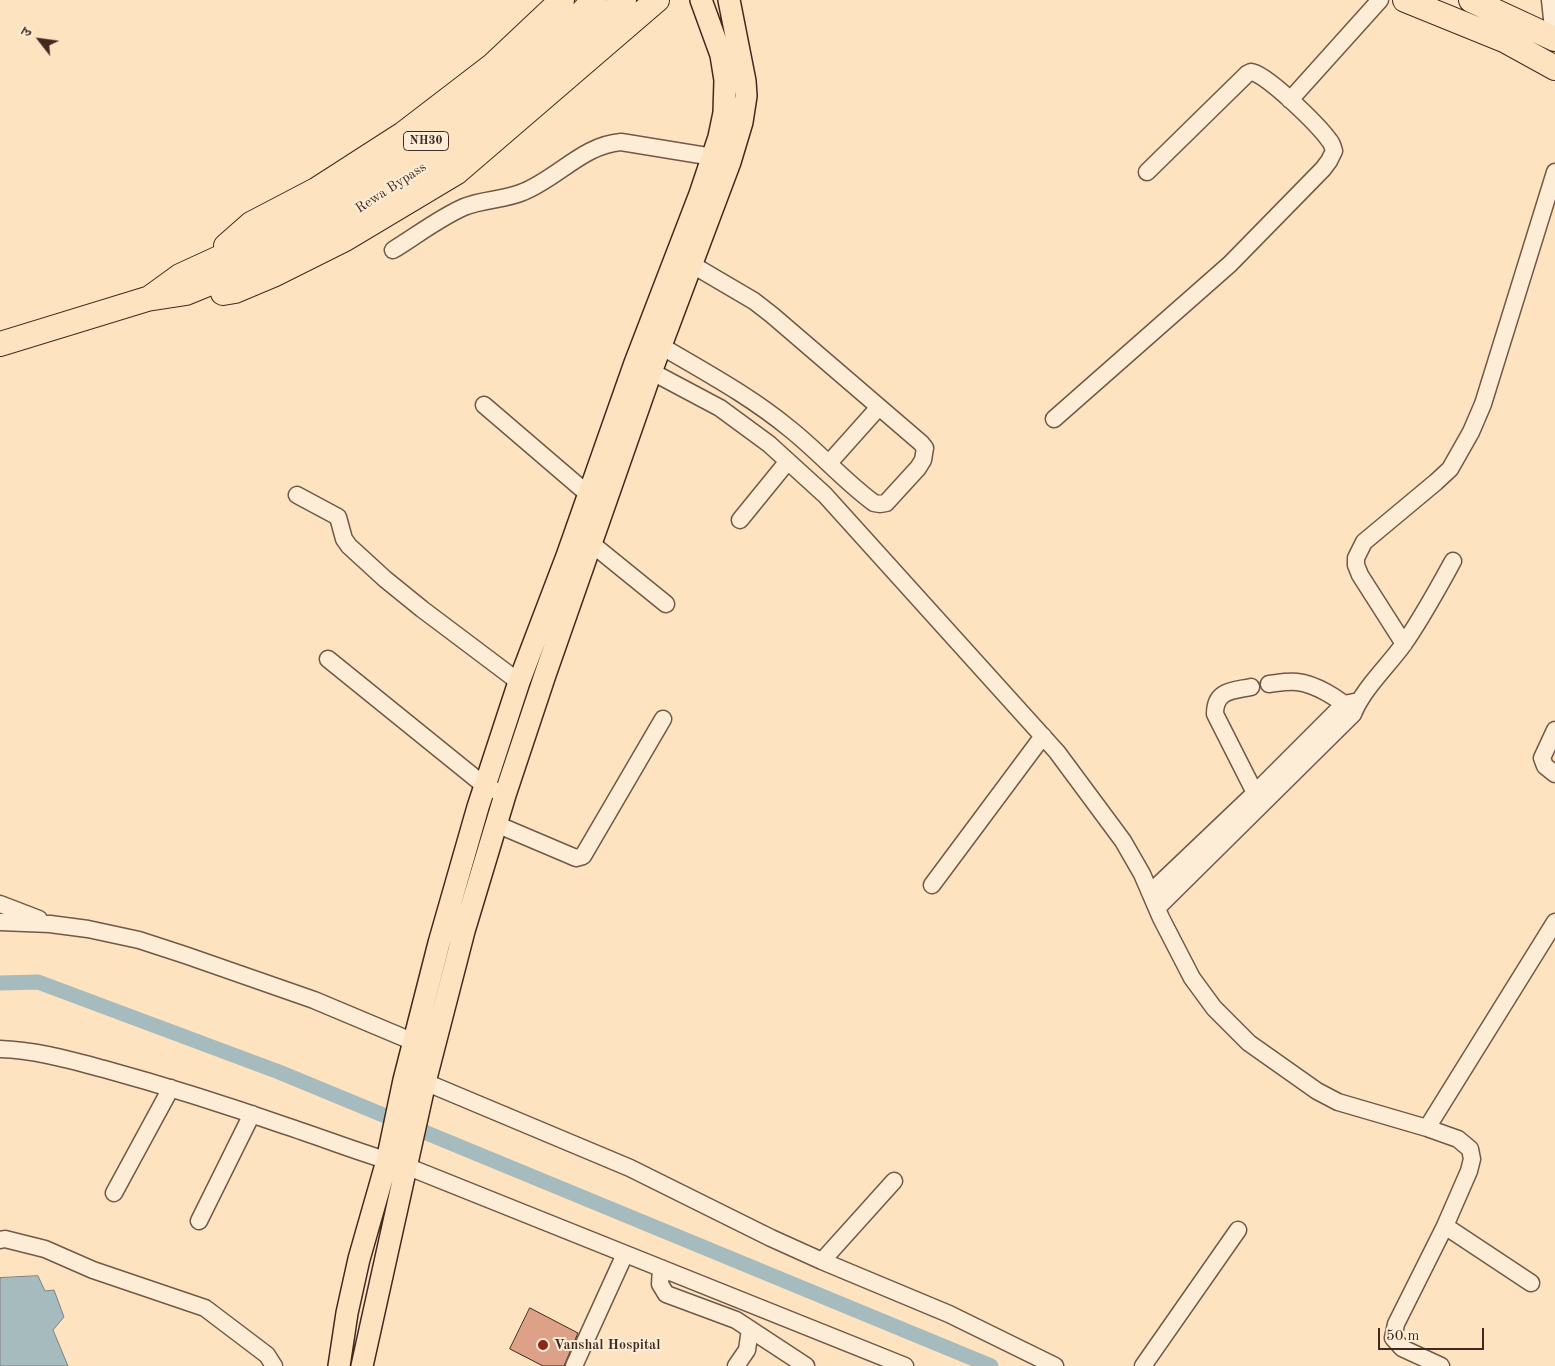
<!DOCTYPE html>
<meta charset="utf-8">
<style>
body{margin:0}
#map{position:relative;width:1555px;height:1366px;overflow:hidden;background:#fee3c0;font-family:"Old Standard TT","Noto Serif Devanagari",serif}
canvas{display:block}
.north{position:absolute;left:15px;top:15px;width:50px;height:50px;-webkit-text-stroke:4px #feedd6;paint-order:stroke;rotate:300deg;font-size:14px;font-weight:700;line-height:20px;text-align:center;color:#42291f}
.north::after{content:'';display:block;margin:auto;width:18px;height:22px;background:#42291f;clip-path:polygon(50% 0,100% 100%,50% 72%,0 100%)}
.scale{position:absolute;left:1378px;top:1328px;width:106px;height:22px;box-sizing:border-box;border:2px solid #42291f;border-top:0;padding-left:6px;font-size:15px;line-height:18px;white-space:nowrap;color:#42291f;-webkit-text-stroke:4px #feedd6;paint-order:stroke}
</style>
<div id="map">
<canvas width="1555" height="1366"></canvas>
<div class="north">उ</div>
<div class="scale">50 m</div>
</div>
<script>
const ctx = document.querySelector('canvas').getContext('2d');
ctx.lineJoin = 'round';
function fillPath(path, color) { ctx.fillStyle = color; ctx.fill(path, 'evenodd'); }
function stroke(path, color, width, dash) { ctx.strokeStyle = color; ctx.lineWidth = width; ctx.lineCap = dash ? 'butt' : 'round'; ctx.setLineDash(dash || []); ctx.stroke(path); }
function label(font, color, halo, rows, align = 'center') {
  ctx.font = font + ' "Old Standard TT",serif'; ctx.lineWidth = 4; ctx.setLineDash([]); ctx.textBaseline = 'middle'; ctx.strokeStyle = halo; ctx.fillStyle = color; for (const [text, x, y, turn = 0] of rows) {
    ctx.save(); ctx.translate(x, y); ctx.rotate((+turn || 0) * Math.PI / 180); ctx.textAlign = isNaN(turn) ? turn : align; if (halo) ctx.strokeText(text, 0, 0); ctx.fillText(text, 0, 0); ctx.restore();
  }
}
const water = new Path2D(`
 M 38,1276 L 45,1291 L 54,1290 L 64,1317 L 53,1330 L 68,1366 L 0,1366 L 0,1278 Z`);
fillPath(water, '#a6bbbe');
stroke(water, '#7e817e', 1);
stroke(new Path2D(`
 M 0,983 L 38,982 L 279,1072 L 991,1366`), '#a6bbbe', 15);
const building = new Path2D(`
 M 530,1308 L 578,1333 L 564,1366 L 543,1366 L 510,1349 Z`);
fillPath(building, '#dda188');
stroke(building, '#42291f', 1);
const minor = new Path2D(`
 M 1550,0 L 1554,38
 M 1290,100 L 1380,0
 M 393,250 C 416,236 439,218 464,207 C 483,199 505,200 523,192 C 558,178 583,145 621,142 L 713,157 L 723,160
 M 661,346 C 705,372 750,396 790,429 C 819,452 844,481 874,503 L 880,504 L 886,503 L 918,468 L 923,460 L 925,448 L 921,443 L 772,315 L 754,301 L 691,264
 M 641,366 L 720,408 L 769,444 L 825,495 L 1057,752 L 1123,841 L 1142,874 L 1161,918 L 1192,978 L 1214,1008 L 1249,1043 L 1317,1091 L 1338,1102 L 1427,1128 L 1458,1139 L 1470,1149 L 1472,1159 L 1469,1171 L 1445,1226 L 1396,1324 L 1393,1338 L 1402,1348 L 1441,1366
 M 484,405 L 589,495
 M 1054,419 L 1230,264 L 1323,169 L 1329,161 L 1334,151 C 1333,147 1332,143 1329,140 C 1319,126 1266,73 1251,72 L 1247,74 L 1147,172
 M 829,463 L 879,407
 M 297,495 L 338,517 L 344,539 L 349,546 L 385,579 L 422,609 L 519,682
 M 740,520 L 788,461
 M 592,544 L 666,604
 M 1404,644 L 1360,575 L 1356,565 L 1356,558 L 1364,542 L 1436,482 L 1450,469 L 1471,432 L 1483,404 L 1555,172
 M 328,659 L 485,786 L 494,790
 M 1269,684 C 1278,683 1287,681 1297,682 C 1315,684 1339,698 1351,711
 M 1251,687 C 1232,691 1215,690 1215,714 L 1255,793 L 1262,801
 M 1555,730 L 1542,758 L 1545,766 L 1555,774
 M 496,824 L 569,855 L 576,858 L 583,856 L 663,719
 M 932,885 L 1043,736
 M 1151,892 L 1255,793 L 1344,704 L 1359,701
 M 0,904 L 39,919
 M 1157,908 L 1353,714 C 1363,689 1387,667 1403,645 C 1422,618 1437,590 1453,561
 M 0,922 L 50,924 L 88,929 L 139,940 L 185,955 L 314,1000 L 414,1042
 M 0,1049 C 35,1050 70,1060 104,1069 C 166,1086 226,1105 286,1126 C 326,1139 365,1155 406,1166 L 905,1366
 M 425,1082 L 630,1168 L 771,1238 L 822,1261 L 949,1314 L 1055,1366
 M 1427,1128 L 1555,922
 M 114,1193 L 171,1088
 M 199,1221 L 252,1114
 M 1445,1226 L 1531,1283
 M 0,1240 L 5,1239 L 45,1249 L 93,1270 L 205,1308 L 267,1355 L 274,1366
 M 822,1261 L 894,1181
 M 661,1268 L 660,1284 L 666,1294 L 736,1320 L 806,1366
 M 574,1366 L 625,1254
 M 736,1366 L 747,1350 L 750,1329
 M 1143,1366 L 1238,1230`);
const major = new Path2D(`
 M 339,1366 L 347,1313 L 359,1259 L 387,1161 L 404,1080 L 439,943 L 478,807 L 519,682 L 567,556 L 635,363 L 700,194 L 719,137 L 724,113 L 725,80 L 721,55 L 701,0
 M 362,1366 L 425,1082 L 464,931 L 505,795 L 545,675 L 651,372 L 730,162 L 742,122 L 746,96 L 745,81 L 729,0`);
const highway = new Path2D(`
 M 1405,0 L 1506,41 L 1555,68
 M 1471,0 L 1555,39
 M 226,246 L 251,224 L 316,190 L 403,134 L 493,65 L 562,0
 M 223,293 L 235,291 L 273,275 L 345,239 L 457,172 L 657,0
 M 151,297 L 180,276 L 267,236 L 333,202 L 448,126 L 571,24 L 594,0
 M 0,344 L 147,299 L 186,293 L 235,273 L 280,252 L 341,220 L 394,188 L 453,147 L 582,40 L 624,0`);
stroke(minor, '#715847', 19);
stroke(major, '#42291f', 24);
stroke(highway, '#42291f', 26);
stroke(minor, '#feedd6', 16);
stroke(major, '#fee3c0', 21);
stroke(highway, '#fee3c0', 24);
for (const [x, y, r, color] of [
 [543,1345,6,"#8f2418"]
]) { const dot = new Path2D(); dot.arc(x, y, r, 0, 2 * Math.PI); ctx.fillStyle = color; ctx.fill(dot); stroke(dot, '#feedd6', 2); }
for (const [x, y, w] of [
 [426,141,45]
]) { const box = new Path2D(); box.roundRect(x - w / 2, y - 9.5, w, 19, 4); ctx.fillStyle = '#feedd6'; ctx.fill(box); stroke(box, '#42291f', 1); }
label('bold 12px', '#42291f', null, [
 ["NH30",426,141]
]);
label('14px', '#42291f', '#feedd6', [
 ["Rewa Bypass",391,188,-33]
]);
label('bold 14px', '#42291f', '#feedd6', [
 ["Vanshal Hospital",554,1345]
], 'left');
</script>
